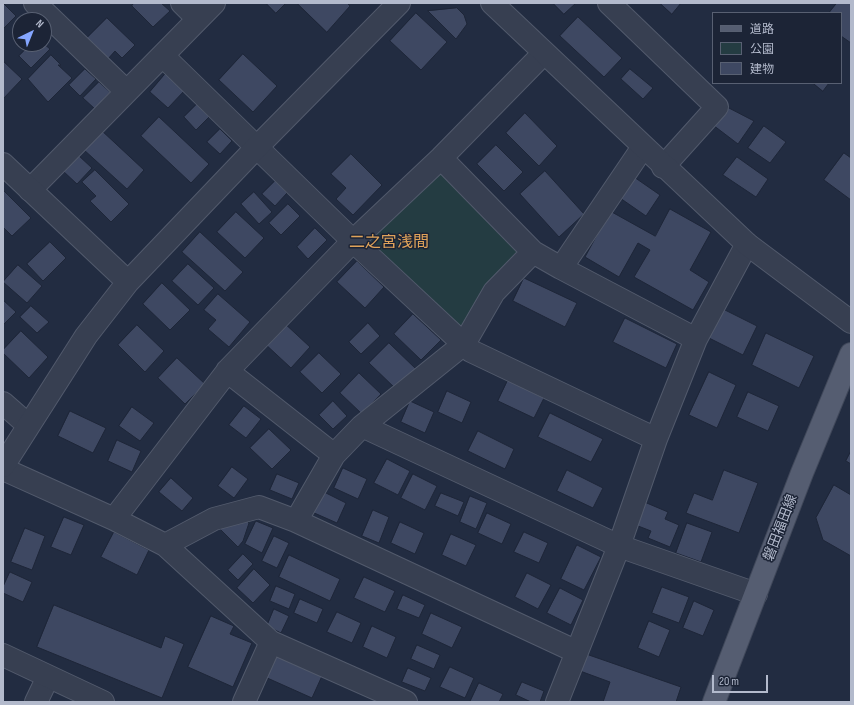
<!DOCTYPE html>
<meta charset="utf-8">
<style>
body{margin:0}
#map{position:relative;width:854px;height:705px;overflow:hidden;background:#222c41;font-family:"Sofia Sans Condensed","Noto Sans JP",sans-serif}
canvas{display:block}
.frame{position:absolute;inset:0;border:4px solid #b3bacc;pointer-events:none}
.legend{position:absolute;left:712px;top:12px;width:130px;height:72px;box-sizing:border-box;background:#1c2436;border:1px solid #586072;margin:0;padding:5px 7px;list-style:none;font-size:12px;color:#b3bacc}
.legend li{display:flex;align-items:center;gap:8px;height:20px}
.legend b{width:20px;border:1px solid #586072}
.north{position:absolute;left:12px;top:12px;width:40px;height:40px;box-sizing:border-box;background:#1c2436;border:1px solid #586072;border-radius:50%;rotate:43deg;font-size:11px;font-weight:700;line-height:16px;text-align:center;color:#b3bacc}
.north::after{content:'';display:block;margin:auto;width:14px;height:18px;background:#85a6ff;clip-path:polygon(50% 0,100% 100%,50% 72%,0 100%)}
.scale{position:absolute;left:712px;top:675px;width:56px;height:18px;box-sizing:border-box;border:2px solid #b3bacc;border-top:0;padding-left:5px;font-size:12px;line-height:14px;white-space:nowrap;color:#b3bacc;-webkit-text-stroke:3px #1c2436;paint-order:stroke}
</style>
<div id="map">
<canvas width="854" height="705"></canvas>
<div class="frame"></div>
<ul class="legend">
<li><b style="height:5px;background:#555d71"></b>道路</li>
<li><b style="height:11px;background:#243c42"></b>公園</li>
<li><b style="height:11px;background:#3e4862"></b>建物</li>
</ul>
<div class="north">N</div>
<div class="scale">20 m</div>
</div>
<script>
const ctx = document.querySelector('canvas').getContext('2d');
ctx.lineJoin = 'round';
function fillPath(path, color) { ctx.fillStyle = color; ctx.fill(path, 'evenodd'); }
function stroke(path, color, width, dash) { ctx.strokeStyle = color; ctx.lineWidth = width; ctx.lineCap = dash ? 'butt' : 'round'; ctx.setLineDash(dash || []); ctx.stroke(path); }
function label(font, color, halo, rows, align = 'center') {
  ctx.font = font + ' "Sofia Sans Condensed","Noto Sans JP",sans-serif'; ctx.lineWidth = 3; ctx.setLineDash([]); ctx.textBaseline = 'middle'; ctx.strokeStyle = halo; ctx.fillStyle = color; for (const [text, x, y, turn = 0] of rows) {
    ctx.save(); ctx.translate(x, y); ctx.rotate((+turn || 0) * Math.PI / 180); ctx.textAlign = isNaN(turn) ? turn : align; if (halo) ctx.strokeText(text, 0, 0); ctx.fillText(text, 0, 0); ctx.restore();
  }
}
fillPath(new Path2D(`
 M 441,158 L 533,252 L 464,344 L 357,238 Z`), '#243c42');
const building = new Path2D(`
 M 3,3 L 16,16 L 3,29 Z
 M 134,3 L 161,3 L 170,11 L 153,27 L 132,6 Z
 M 266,3 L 286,3 L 276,13 Z
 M 297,3 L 347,3 L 350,6 L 327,32 Z
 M 553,3 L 576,3 L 564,14 Z
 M 660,3 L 681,3 L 672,14 Z
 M 837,3 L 851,3 L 851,43 L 841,36 L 841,13 L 829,13 Z
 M 457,8 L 464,15 L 467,24 L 456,39 L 428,11 Z
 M 416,13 L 447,42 L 421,70 L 390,41 Z
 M 578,17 L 622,58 L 604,77 L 560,36 Z
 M 107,18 L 135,45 L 122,58 L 115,51 L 107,60 L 86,39 Z
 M 31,44 L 44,44 L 50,49 L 31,68 L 19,56 Z
 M 243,54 L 277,86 L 253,112 L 219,80 Z
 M 51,55 L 61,65 L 58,65 L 72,78 L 48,102 L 28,79 Z
 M 3,61 L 22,79 L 3,99 Z
 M 85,69 L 96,79 L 80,96 L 69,85 Z
 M 630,69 L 653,88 L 643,99 L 621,79 Z
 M 166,73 L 185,90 L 168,108 L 150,92 Z
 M 99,82 L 110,92 L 95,109 L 83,98 Z
 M 813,83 L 829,83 L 823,91 Z
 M 197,104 L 209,117 L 196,130 L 184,117 Z
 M 727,107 L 754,121 L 738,144 L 713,125 Z
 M 525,113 L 557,146 L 539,166 L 506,133 Z
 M 159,117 L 209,164 L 191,183 L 141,136 Z
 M 764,126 L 786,142 L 770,163 L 748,148 Z
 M 220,129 L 232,141 L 220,154 L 207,142 Z
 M 101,130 L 144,170 L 127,189 L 83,149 Z
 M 496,145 L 523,172 L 504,191 L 477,164 Z
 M 844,153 L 851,158 L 851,200 L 824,180 Z
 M 351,154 L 382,185 L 353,215 L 336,199 L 346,188 L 331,174 Z
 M 78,155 L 92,168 L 77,184 L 63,171 Z
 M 737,157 L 768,179 L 756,197 L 723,175 Z
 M 95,170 L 129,204 L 111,222 L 90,201 L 96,196 L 82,182 Z
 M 545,171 L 584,214 L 559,237 L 520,194 Z
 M 634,177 L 660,195 L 646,216 L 620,198 Z
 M 275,181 L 287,193 L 275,206 L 262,194 Z
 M 3,190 L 31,218 L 12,236 L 3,227 Z
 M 254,192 L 272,212 L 259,224 L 241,204 Z
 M 288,204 L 300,216 L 281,235 L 269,223 Z
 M 670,209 L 711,232 L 690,270 L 709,282 L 693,310 L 634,277 L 650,250 L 638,243 L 619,277 L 585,257 L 610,211 L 655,236 Z
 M 236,212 L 264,238 L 245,258 L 217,232 Z
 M 315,228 L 327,240 L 308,259 L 297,247 Z
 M 200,232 L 243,272 L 225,291 L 182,252 Z
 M 50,242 L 66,258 L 43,281 L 27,264 Z
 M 357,261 L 384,287 L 365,308 L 337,282 Z
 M 188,264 L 214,288 L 198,305 L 172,281 Z
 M 18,265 L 42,286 L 27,303 L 3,282 Z
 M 524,278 L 577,303 L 565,327 L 513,301 Z
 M 162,283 L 190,310 L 170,330 L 143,304 Z
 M 218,294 L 250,322 L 229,347 L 208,329 L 216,320 L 204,310 Z
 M 3,300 L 16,312 L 3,325 Z
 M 31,306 L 49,322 L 37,333 L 20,317 Z
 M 723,309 L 757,326 L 743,355 L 709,338 Z
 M 413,314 L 441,340 L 421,360 L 394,334 Z
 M 625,318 L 677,344 L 666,368 L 613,342 Z
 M 282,321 L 310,347 L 291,368 L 263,342 Z
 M 368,323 L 380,336 L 361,354 L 349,342 Z
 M 137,325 L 164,351 L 145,372 L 118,345 Z
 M 21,331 L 48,357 L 29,378 L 3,353 L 3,350 Z
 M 766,333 L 814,356 L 799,388 L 752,365 Z
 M 389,343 L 416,369 L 397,390 L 369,363 Z
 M 319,353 L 341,374 L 322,393 L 300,372 Z
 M 177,358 L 205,384 L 185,404 L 158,378 Z
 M 709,372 L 736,385 L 717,428 L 689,415 Z
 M 359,373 L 381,394 L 362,414 L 340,393 Z
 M 508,380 L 544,398 L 534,418 L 498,401 Z
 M 447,391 L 471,402 L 462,423 L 438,412 Z
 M 748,392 L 779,406 L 768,431 L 737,417 Z
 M 333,401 L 347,416 L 333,429 L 319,415 Z
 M 410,401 L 434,412 L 425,433 L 401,422 Z
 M 244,406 L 261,419 L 246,438 L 229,425 Z
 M 132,407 L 154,423 L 140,441 L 119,426 Z
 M 70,411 L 106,428 L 93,453 L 58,436 Z
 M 550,413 L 603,439 L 591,462 L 538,437 Z
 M 269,429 L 291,450 L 272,469 L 250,448 Z
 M 478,431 L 514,449 L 505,469 L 468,451 Z
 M 117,440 L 141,451 L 132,472 L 108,461 Z
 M 851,451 L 851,464 L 846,461 Z
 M 387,459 L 410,471 L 398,495 L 374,483 Z
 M 232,467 L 248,479 L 234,498 L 218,486 Z
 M 343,468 L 367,479 L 358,499 L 334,488 Z
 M 567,470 L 603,488 L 593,508 L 557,491 Z
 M 724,470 L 758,483 L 739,533 L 686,513 L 694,493 L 712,500 Z
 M 277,474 L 299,483 L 292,499 L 270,490 Z
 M 413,474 L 437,486 L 425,510 L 401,498 Z
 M 171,478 L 193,498 L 182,511 L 159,492 Z
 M 834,485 L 851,495 L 851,556 L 823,540 L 816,518 Z
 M 322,491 L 346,503 L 337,523 L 312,512 Z
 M 441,493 L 464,502 L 458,516 L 435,506 Z
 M 470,496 L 487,503 L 476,529 L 460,522 Z
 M 642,501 L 668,512 L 665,519 L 679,525 L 670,547 L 648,538 L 651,531 L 633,524 Z
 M 373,510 L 389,517 L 379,543 L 362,536 Z
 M 487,513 L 511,524 L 502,544 L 478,533 Z
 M 64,517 L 84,525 L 71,555 L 51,547 Z
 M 244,518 L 249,523 L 243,541 L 238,547 L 219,528 Z
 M 256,521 L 273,528 L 262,553 L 245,544 Z
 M 400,522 L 424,533 L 415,554 L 391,543 Z
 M 687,523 L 712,532 L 701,562 L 676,553 Z
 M 25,528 L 45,536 L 32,570 L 11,562 Z
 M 114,532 L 149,550 L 137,575 L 101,557 Z
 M 524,532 L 548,543 L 539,563 L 514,552 Z
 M 451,534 L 476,545 L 466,566 L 442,555 Z
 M 274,536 L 289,543 L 277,568 L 262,561 Z
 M 577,545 L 601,557 L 584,590 L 561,579 Z
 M 243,554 L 253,564 L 238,580 L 228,570 Z
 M 289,555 L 340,579 L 330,601 L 279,577 Z
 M 254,569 L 270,585 L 253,603 L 237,588 Z
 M 10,572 L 32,582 L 23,602 L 3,593 L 3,587 Z
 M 527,573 L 551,585 L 538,609 L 515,597 Z
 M 364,577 L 395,591 L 385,612 L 354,598 Z
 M 276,586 L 295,594 L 289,609 L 270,601 Z
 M 662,587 L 689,597 L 679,623 L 652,613 Z
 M 560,588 L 583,600 L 571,625 L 547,613 Z
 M 403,595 L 425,605 L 419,618 L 397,609 Z
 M 300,599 L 323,609 L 317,623 L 294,613 Z
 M 694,601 L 714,610 L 703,636 L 683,628 Z
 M 54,605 L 161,648 L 165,636 L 184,644 L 162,698 L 37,647 Z
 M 274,609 L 289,616 L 281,633 L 267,626 Z
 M 337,612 L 361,623 L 352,643 L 327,632 Z
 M 431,613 L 462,627 L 452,648 L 422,634 Z
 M 211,616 L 234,626 L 230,634 L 252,643 L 233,687 L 188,667 Z
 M 649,621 L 670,630 L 659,657 L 638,648 Z
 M 372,626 L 396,637 L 387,658 L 363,647 Z
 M 417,645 L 440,655 L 434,669 L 411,659 Z
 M 586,654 L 681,687 L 676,702 L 603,702 L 610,682 L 580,671 Z
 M 274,655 L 322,676 L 312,698 L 265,677 Z
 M 450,667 L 474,678 L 465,698 L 440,687 Z
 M 408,668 L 431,678 L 425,691 L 402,682 Z
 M 522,682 L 544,691 L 540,702 L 531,702 L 516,695 Z
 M 479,683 L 503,694 L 499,702 L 470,702 Z`);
fillPath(building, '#3e4862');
stroke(building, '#1e2638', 1);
const minor = new Path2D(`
 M 35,3 L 126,91
 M 182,3 L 198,19
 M 609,3 L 717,107 L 663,167
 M 163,56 L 353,241 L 471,351 L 656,439
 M 441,158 L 533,252 L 561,268 L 696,339
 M 30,190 L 214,3
 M 561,268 L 643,147
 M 227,371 L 334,455
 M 3,403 L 28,425
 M 362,426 L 619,546 L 756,594
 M 3,469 L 114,519 L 165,545 L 271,642 L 406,702
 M 114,519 L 229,369 L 353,241 L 441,158 L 544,53
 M 296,521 L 334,455 L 362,426 L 464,344 L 494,292 L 533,252
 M 165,545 L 214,519 L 259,507 L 296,521 L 577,652
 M 36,702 L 48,677
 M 244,702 L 271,642
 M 557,702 L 619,546 L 656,439 L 696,339 L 747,244`);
const tertiary = new Path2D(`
 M 492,3 L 747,244 L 851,322
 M 3,164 L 128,282
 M 3,466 L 86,336 L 128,282 L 257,147 L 399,3
 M 3,655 L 103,702`);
const primary = new Path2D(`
 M 714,702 L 802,473 L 851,354`);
stroke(minor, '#525a6c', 24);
stroke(tertiary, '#525a6c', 24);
stroke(primary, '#40485a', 24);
stroke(minor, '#373f51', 22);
stroke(tertiary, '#373f51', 22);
stroke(primary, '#555d71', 22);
label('14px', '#b3bacc', '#1c2436', [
 ["磐田福田線",781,528,-69]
]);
label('16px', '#dfa35a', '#1c2436', [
 ["二之宮浅間",389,243]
]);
</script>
